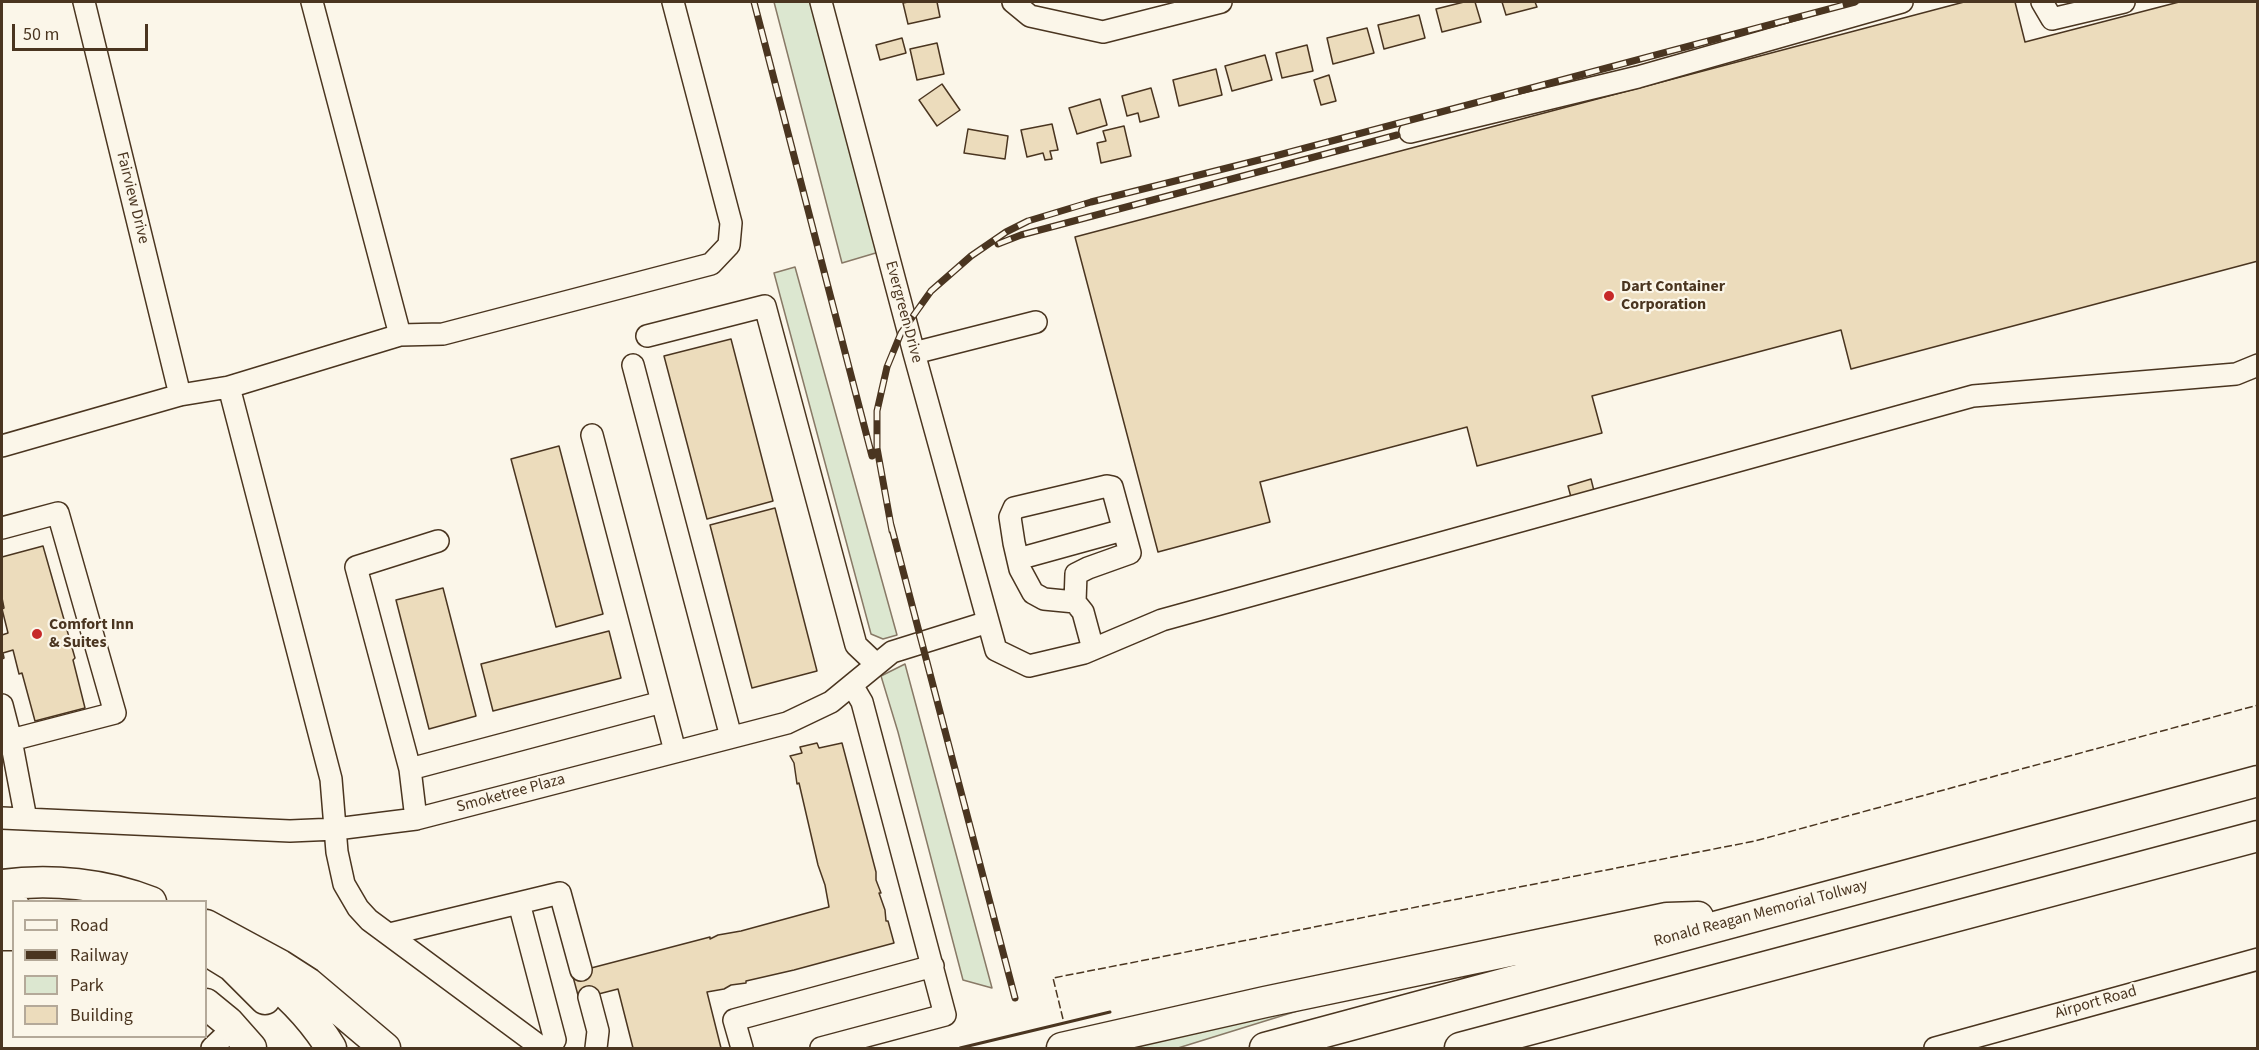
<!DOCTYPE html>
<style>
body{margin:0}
#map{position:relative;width:2259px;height:1050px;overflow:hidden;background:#fbf6e9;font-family:"Source Sans 3",sans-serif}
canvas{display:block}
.frame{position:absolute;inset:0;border:3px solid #4a3520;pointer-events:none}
.legend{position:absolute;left:12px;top:900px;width:195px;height:138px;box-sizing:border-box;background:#fbf6e9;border:2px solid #b4a999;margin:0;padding:8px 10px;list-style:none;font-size:18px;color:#4a3520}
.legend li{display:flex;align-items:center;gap:12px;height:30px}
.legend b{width:30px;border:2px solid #b4a999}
.scale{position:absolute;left:12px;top:24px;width:136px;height:27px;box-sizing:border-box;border:3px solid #4a3520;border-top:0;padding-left:8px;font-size:18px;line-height:21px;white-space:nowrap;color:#4a3520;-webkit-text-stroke:4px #fbf6e9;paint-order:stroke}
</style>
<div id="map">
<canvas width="2259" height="1050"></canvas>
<div class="frame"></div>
<ul class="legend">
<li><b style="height:8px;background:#fbf6e9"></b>Road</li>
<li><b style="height:8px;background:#4a3520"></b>Railway</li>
<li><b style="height:16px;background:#dce7d0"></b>Park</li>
<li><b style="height:16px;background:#ecdcbc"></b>Building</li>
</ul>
<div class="scale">50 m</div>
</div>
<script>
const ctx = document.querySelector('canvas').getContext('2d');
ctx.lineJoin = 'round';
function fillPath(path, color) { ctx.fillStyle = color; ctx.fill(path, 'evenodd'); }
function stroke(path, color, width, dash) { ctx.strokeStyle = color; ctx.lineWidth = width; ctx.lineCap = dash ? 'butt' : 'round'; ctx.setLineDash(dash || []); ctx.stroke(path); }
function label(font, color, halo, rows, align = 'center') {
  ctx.font = font + ' "Source Sans 3",sans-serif'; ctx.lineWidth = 4.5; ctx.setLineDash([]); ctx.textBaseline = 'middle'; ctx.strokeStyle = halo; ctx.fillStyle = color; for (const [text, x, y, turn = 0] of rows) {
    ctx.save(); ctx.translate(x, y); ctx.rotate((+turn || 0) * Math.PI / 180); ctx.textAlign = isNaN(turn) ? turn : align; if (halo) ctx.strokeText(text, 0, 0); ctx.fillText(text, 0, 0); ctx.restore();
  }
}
const green = new Path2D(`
 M 774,2 L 810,2 L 879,252 L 842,263 Z
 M 795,267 L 897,635 L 883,639 L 871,634 L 774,273 Z
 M 905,664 L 992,988 L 963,980 L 898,732 L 881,676 Z
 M 1307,1008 L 1178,1048 L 1120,1048 Z`);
fillPath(green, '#dce7d0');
stroke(green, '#887966', 1.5);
const building = new Path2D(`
 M 908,2 L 937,2 L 940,17 L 908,24 L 903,3 Z
 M 1464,2 L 1475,2 L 1481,22 L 1442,32 L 1436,9 Z
 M 1502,2 L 1535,2 L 1537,7 L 1506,15 Z
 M 1964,2 L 2015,2 L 2025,42 L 2179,2 L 2258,2 L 2258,261 L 1851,369 L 1841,330 L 1592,396 L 1602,433 L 1477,466 L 1467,427 L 1260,482 L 1270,522 L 1158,552 L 1075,237 Z
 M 1419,15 L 1425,38 L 1384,49 L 1378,25 Z
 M 1367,28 L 1374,53 L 1333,64 L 1327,38 Z
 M 902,38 L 906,53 L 880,60 L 876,45 Z
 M 937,43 L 944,74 L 917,80 L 910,49 Z
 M 1307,45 L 1313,71 L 1282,78 L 1276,53 Z
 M 1265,55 L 1272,80 L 1232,91 L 1225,66 Z
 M 1216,69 L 1222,95 L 1179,106 L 1173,80 Z
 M 1329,75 L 1336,101 L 1321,105 L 1314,80 Z
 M 942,84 L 960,110 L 937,126 L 919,100 Z
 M 1151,88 L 1159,117 L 1140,122 L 1138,113 L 1127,116 L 1122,96 Z
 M 1100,99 L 1107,125 L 1077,134 L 1069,108 Z
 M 1052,124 L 1058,150 L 1050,151 L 1052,159 L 1045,160 L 1043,153 L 1027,157 L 1021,130 Z
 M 1124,126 L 1131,156 L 1101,163 L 1097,143 L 1106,141 L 1103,131 Z
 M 968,129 L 1008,136 L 1005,159 L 964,153 Z
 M 731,339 L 773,501 L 707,519 L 664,356 Z
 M 559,446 L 603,614 L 556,627 L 511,459 Z
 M 1591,479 L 1595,495 L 1572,501 L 1568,486 Z
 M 775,508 L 817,671 L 752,688 L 710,525 Z
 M 43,546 L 75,658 L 73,660 L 85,708 L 35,721 L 22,673 L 19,674 L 13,650 L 3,653 L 4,658 L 2,659 L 2,635 L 8,633 L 2,609 L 4,608 L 2,598 L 2,557 Z
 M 443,588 L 476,716 L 429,729 L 396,600 Z
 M 609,631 L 621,678 L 493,711 L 481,664 Z
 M 817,743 L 819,748 L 842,743 L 876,872 L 876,880 L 881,893 L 879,893 L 885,910 L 886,921 L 888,921 L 894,943 L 794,970 L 746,981 L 746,983 L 731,985 L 724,989 L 707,992 L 721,1048 L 633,1048 L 618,989 L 579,999 L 572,973 L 710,937 L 710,939 L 718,935 L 741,931 L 829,907 L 825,885 L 818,865 L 799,783 L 797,784 L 794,763 L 790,756 L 802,753 L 800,747 Z`);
fillPath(building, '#ecdcbc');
stroke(building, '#4a3520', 1.5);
const minor = new Path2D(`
 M 84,2 L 180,395
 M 312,2 L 400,335
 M 821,2 L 914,353 L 996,650 L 1029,666 L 1084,653 L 1162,620 L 1973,396 L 2236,374 L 2258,365
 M 1013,2 L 1030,16 L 1103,32 L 1221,2
 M 2042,2 L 2052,19 L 2124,2
 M 1410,132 L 1638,77 L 1902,2
 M 647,336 L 765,306 L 856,645 L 876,664
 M 914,353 L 1036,322
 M 633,365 L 731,737
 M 229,387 L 400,335 L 443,334 L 711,264 L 729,245 L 731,223 L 673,2
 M 592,435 L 675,751
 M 2,446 L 180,395 L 229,387 L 331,779 L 337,852 L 344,884 L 358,908 L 369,920 L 542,1048
 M 2,528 L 58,513 L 115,713 L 11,740
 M 1018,559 L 1123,530
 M 1075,602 L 1044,599 L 1033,593 L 1020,569 L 1014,543 L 1010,517 L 1014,508 L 1107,486 L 1112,487 L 1130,553 L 1088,568 L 1076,574 L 1075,602 L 1083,612 L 1093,649
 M 2,705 L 11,740 L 26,819
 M 410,769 L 662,702
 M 2,818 L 290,831 L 336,829 L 416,819 L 787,723 L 831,702 L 892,652 L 988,622
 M 416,819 L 410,769 L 356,567 L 438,541
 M 519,903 L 555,1040 L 550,1048
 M 390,934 L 560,893 L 581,970
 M 589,997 L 598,1031 L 596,1048
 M 212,1048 L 233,1028
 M 742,1048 L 734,1020 L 933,966
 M 821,1048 L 945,1015 L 862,702 L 852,685
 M 1935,1048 L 2258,959`);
const highway = new Path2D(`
 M 2,885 C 51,878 105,884 151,902
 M 2,906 L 14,906
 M 206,925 L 280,965 L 308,983 L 385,1048
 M 2,935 L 14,935
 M 206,950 L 232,966 L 265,999
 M 258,970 C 287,992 312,1017 331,1048
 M 206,1004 L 228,1022 L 251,1048
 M 1062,1048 L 1265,1002 L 1667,918 L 1698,917
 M 1265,1048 L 2258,781
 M 1460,1048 L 2258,836`);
stroke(minor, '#4a3520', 24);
stroke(highway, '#4a3520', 33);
stroke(minor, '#fbf6e9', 21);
stroke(highway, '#fbf6e9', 30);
const rail = new Path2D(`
 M 754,2 L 872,456
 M 998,244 L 1021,235 L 1397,135
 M 891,525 L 1015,998
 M 892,531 L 877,448 L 877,411 L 887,367 L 901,333 L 931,291 L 971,256 L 1006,232 L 1028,221 L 1091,202 L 1275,156 L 1855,2`);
stroke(rail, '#4a3520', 7);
stroke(rail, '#fbf6e9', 4.5, [14]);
stroke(new Path2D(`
 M 1063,1019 L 1053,978 L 1755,841 L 2258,705`), '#4a3520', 1.5, [8, 3]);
stroke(new Path2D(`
 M 960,1048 L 1110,1012`), '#4a3520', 3);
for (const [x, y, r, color] of [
 [1609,296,6,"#c62828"],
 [37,634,6,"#c62828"]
]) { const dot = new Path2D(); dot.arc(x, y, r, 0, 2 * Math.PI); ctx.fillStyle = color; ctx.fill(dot); stroke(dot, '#fbf6e9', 2); }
label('16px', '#4a3520', '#fbf6e9', [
 ["Fairview Drive",132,198,76],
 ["Evergreen Drive",903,312,75],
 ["Smoketree Plaza",511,794,-15],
 ["Ronald Reagan Memorial Tollway",1761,914,-15],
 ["Airport Road",2096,1003,-16]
]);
label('bold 16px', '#4a3520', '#fbf6e9', [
 ["Dart Container",1621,287],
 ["Corporation",1621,305],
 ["Comfort Inn",49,625],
 ["& Suites",49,643]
], 'left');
</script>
